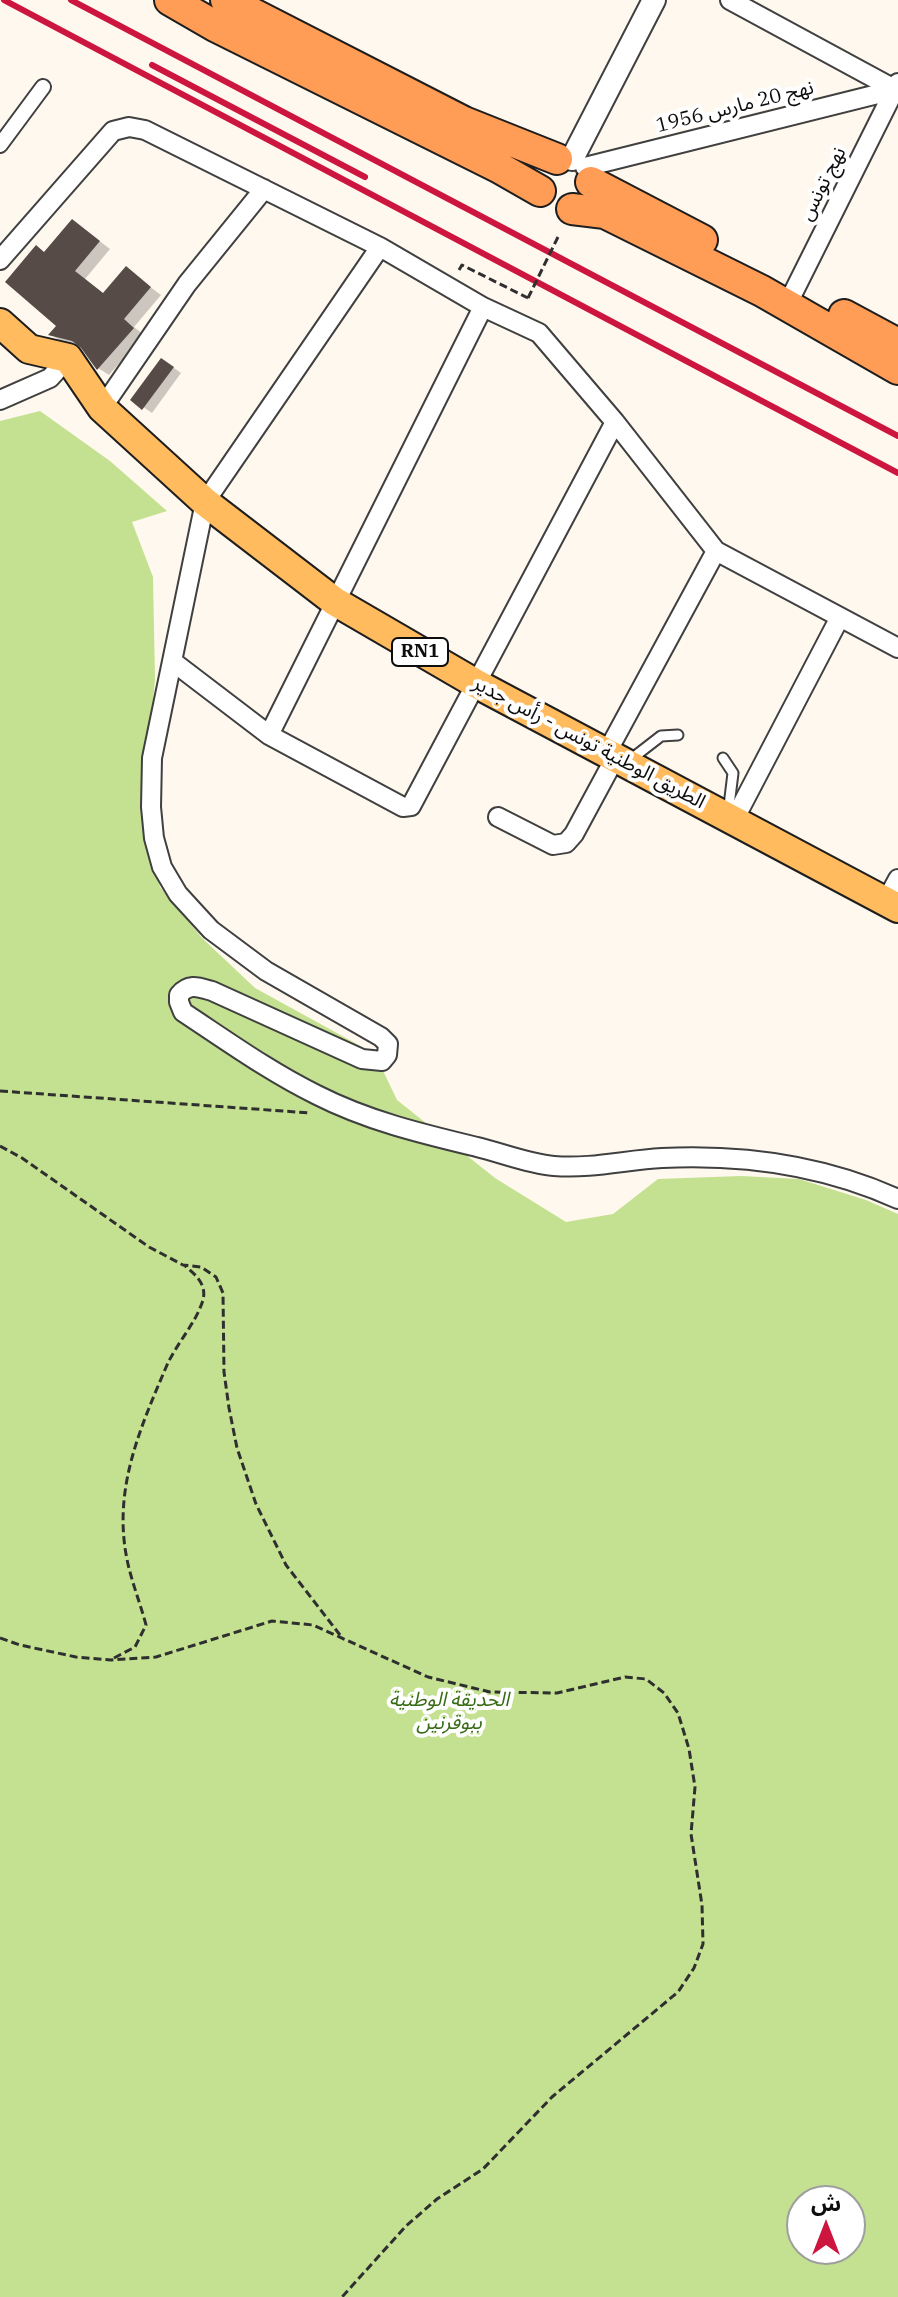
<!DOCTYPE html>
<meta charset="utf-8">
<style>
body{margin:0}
#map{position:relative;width:898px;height:2297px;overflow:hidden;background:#fff8ee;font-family:"IBM Plex Serif","Noto Sans Arabic",serif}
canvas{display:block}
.north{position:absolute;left:786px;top:2185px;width:80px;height:80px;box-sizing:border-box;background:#fff;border:2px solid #9e9e9e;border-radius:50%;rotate:0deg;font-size:22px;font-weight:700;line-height:32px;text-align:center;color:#0d0d0d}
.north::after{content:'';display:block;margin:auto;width:28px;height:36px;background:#cd163f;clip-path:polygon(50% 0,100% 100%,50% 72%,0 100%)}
</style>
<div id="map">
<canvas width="898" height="2297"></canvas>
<div class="north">ش</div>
</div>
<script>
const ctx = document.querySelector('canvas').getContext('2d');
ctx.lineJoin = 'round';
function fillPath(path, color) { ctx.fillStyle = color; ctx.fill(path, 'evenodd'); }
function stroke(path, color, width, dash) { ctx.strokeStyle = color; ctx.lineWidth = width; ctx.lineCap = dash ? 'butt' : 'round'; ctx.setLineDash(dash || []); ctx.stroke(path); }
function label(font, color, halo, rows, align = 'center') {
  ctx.font = font + ' "IBM Plex Serif","Noto Sans Arabic",serif'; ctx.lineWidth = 8; ctx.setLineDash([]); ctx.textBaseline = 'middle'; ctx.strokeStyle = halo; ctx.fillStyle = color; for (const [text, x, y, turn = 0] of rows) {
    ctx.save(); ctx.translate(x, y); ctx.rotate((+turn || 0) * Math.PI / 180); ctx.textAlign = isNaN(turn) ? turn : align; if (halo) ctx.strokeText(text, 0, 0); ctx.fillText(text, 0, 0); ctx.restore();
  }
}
fillPath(new Path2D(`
 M 40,411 L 110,461 L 167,511 L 132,522 L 153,577 L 155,680 L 142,809 L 160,887 L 202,938 L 255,988 L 375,1054 L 397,1100 L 495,1178 L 566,1222 L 613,1214 L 658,1179 L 741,1176 L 799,1179 L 866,1200 L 898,1214 L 898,2297 L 0,2297 L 0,421 ZM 802,2201 L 850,2201 L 850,2249 L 802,2249 Z`), '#c3e190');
fillPath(new Path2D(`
 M 73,221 L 110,249 L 85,279 L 104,294 L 126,269 L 161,295 L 134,327 L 144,335 L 109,375 L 98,368 L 83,346 L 61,341 L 51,335 L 58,326 L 46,253 Z
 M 170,365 L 181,373 L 152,413 L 133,400 Z`), '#0003');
fillPath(new Path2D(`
 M 72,219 L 100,241 L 75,271 L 103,293 L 126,266 L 151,287 L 124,319 L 134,328 L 97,370 L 81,348 L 72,341 L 48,335 L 56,326 L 5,282 L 36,245 L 44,252 Z
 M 161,358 L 174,367 L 142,410 L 130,400 Z`), '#574b48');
const service = new Path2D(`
 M 723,758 L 733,773 L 728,814
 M 630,760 L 661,736 L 678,735`);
const pedestrian = new Path2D(`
 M 0,145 L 43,87`);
const minor = new Path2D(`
 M 730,0 L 898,91
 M 585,167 L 898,89
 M 380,247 L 205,502 L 152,758 L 151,807 L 154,838 L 162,867 L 178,894 L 211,930 L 266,971 L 381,1037 L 388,1044 L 387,1055 L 382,1061 L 362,1059 L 212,991 C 198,987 189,983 179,995 L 179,1002 L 183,1012 C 227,1041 270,1072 317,1095 C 368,1121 423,1134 477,1147 C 502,1153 529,1164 554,1166 C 591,1169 626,1160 662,1158 C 745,1154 823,1165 898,1199
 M 0,260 L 113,131 L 129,127 L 145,130 L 380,247 L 483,307 L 539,333 L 615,422 L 716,551 L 898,648
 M 787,305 L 898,83
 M 0,400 L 50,378 L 68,358
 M 102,408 L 187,284 L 264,189
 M 172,661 L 269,735 L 403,807 L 411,806 L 615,422
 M 269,735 L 483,307
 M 606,754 L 716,551
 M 498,817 L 553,845 L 566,843 L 574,834 L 615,758
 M 734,820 L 840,617
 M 886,901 L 898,879`);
const tertiary = new Path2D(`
 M 572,159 L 654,0`);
const primary = new Path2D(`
 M 0,323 L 29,349 L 68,358 L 102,408 L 205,502 L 334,601 L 475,683 L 898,908`);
const trunk = new Path2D(`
 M 170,0 L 215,26 L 498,167 L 540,191
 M 226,0 L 464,122 L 557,159
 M 591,182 L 702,240
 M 572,209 L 605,213 L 762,291 L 898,369
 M 844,315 L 898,344`);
stroke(service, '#404040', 13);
stroke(pedestrian, '#404040', 18);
stroke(minor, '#404040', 22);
stroke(tertiary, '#404040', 26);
stroke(primary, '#1e1e1e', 32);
stroke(trunk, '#1e1e1e', 34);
stroke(new Path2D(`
 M 459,270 L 462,265 L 528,298
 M 0,1091 L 311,1113
 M 0,1146 L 22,1158 L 149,1247 L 183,1265 L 201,1267 L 216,1277 L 223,1293 L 224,1372 L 229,1408 L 237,1448 L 256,1504 L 286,1565 L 340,1635
 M 0,1638 L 20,1645 L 76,1657 L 111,1660 L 156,1657 L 272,1621 L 313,1625 L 428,1677 L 490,1692 L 557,1693 L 625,1677 L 646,1679 L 664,1693 L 678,1713 L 689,1749 L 695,1787 L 691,1834 L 702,1905 L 703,1944 L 694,1968 L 678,1992 L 552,2097 L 483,2169 L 437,2199 L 406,2226 L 342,2297
 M 114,1658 L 135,1647 L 146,1625 C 140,1602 130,1578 126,1554 C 114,1486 141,1426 167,1365 C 177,1343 196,1323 203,1300 C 207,1284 195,1274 184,1265`), '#2f2f2f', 3, [8, 4]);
stroke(service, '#fff', 9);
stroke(pedestrian, '#fff', 14);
stroke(minor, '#fff', 18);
stroke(tertiary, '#fff', 22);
stroke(primary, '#ffbb5e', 28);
stroke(trunk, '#ff9c55', 30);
stroke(new Path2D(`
 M 4,0 L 898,473
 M 71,0 L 898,436
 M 152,65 L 365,177`), '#cd163f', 6);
stroke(new Path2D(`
 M 528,298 L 558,237`), '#2f2f2f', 3, [8, 4]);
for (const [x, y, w] of [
 [420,652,56]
]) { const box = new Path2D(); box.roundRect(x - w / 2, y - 14, w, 28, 6); ctx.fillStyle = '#fff'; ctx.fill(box); stroke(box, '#0d0d0d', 2); }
label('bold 18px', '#0d0d0d', null, [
 ["RN1",420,652]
]);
label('20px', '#0d0d0d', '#fff', [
 ["نهج 20 مارس 1956",735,107,-14],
 ["نهج تونس",823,184,-63],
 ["الطريق الوطنية تونس - رأس جدير",589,743,28]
]);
label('italic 20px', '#386c16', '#fff', [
 ["الحديقة الوطنية",449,1700],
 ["ببوقرنين",449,1723]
]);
</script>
